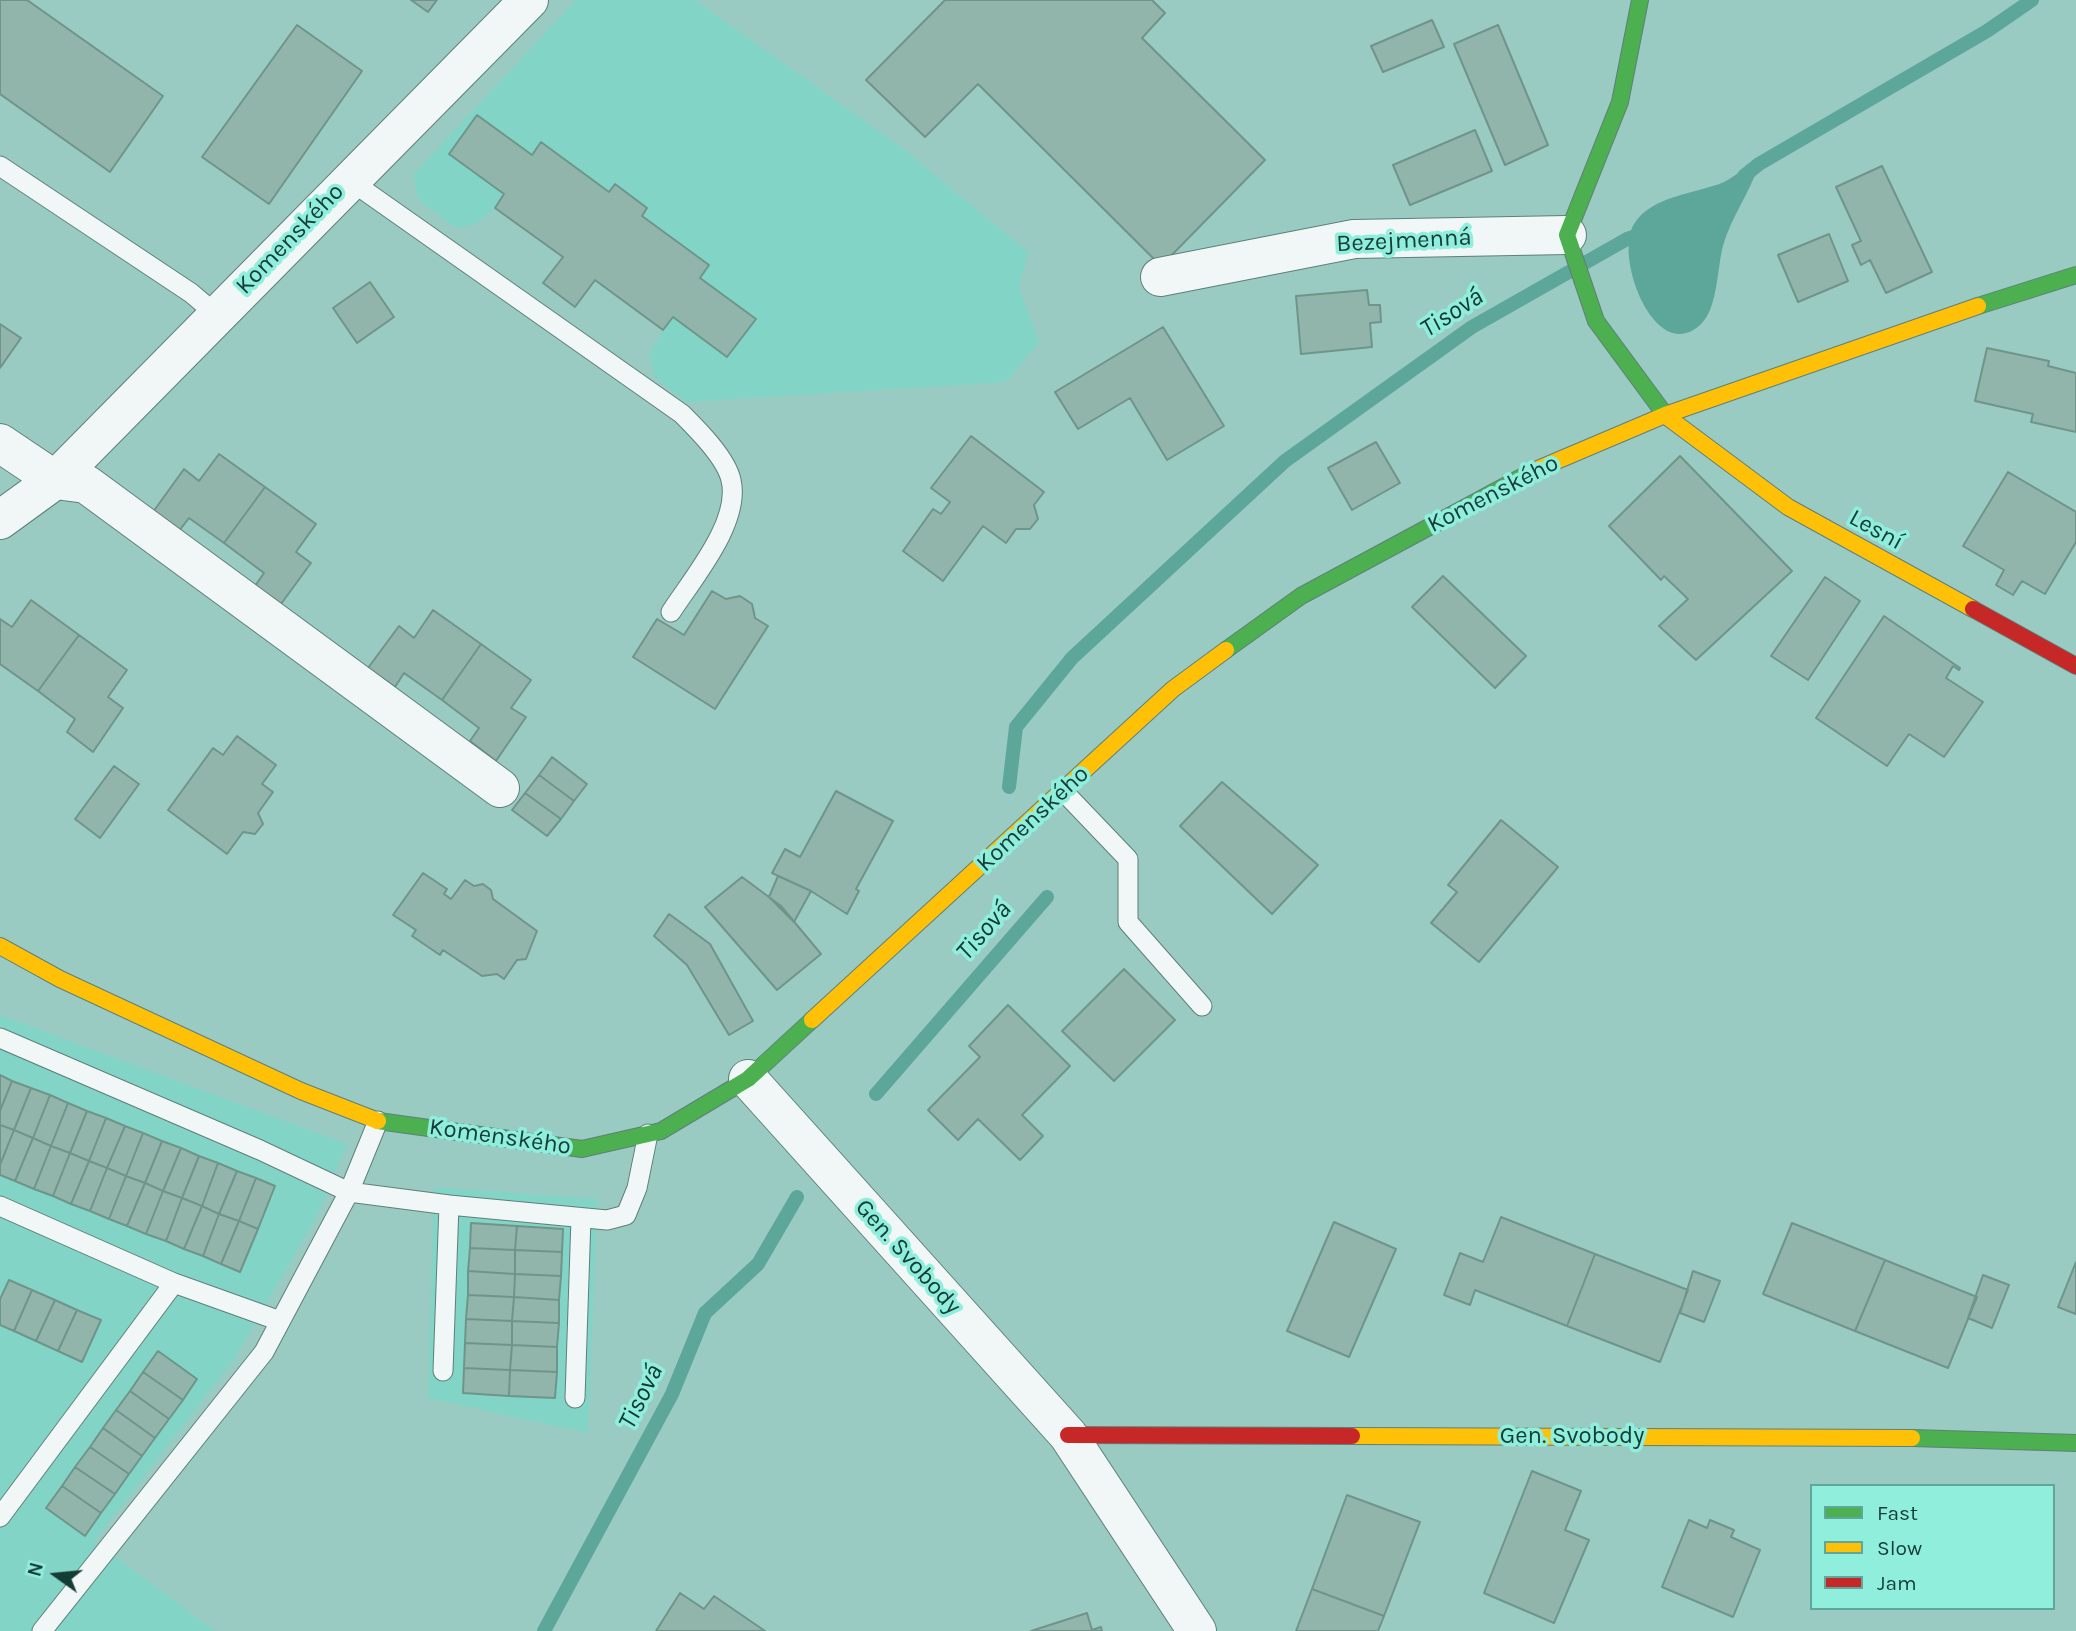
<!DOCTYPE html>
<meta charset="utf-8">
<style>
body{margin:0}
#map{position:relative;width:2076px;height:1631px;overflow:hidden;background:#99cbc2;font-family:Karla,sans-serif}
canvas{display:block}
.legend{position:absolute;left:1810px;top:1484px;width:245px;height:126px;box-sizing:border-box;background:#90eedd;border:2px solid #5ea79a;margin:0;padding:9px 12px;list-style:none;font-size:21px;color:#143d36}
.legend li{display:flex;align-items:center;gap:14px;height:35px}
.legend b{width:35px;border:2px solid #5ea79a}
.north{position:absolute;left:21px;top:1540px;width:70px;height:70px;-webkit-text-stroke:5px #90eedd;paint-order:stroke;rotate:285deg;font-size:19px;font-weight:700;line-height:28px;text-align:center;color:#143d36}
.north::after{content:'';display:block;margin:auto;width:24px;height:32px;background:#143d36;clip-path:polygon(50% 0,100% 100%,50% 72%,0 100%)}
</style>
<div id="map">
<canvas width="2076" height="1631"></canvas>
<ul class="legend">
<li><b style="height:9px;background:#4caf50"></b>Fast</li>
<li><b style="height:9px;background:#ffc107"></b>Slow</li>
<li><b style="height:9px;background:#c62828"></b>Jam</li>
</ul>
<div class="north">N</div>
</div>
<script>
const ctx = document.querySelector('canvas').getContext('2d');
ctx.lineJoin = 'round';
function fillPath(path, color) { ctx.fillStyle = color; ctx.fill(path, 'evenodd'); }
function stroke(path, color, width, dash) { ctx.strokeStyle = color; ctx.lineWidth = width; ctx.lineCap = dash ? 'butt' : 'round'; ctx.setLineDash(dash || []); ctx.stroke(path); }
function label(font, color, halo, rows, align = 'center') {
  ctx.font = font + ' Karla,sans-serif'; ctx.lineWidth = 7; ctx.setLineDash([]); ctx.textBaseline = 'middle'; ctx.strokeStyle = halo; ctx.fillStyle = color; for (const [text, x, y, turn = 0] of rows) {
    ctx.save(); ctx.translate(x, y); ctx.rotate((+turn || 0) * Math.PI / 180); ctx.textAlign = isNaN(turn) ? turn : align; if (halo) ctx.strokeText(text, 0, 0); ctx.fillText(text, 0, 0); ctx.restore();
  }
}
fillPath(new Path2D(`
 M 576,0 L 695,0 L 901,147 L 1028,252 L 1019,287 L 1039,342 L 1006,382 L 686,402 L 655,378 L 649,354 L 663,330 L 595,280 L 575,307 L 543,283 L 563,256 L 495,208 L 476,224 L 456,228 L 418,199 L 414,174 Z
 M 0,1015 L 347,1144 L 318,1214 L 234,1359 L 94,1541 L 215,1631 L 0,1631 Z
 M 434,1187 L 597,1199 L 588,1433 L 428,1398 Z`), '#82d4c6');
fillPath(new Path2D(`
 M 1755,161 L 1759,164 C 1750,193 1731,217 1723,246 C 1717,268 1718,306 1702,323 C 1657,369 1613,258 1634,224 C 1652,195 1696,194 1724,182 C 1734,177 1745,168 1755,161 Z`), '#5da69a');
stroke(new Path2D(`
 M 1744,176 L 1759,164 L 1987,31 L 2032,0
 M 1009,787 L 1016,727 L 1072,658 L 1285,461 L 1472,327 L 1627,239 L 1643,234
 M 876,1094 L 1047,897
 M 544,1631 L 672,1394 L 705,1313 L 758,1264 L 797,1197`), '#5da69a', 14);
const building = new Path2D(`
 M 0,0 L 27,0 L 163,96 L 110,172 L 0,94 Z
 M 411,0 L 437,0 L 428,12 Z
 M 945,0 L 1152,0 L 1165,13 L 1142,38 L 1265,160 L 1161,266 L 978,84 L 925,137 L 866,80 Z
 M 1432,20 L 1444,47 L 1383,72 L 1371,46 Z
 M 297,25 L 362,71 L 269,204 L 202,157 Z
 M 1498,25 L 1548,145 L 1505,165 L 1454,44 Z
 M 477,115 L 532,155 L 541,142 L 609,192 L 615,184 L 647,208 L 642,216 L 709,265 L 700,278 L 756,319 L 727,357 L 673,317 L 663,330 L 595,280 L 575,307 L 543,283 L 563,257 L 495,208 L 504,194 L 449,154 Z
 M 1475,130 L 1492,171 L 1410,205 L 1393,165 Z
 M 1882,166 L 1932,272 L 1886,293 L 1870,260 L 1861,265 L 1852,245 L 1861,241 L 1836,187 Z
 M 1829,234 L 1848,281 L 1798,302 L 1778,255 Z
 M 370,282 L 394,317 L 357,343 L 333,308 Z
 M 1367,290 L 1369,305 L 1380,305 L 1381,322 L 1370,323 L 1372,347 L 1301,354 L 1296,296 Z
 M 0,324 L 21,338 L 0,368 Z
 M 1163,327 L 1224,426 L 1167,460 L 1130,398 L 1078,429 L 1055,392 Z
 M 1987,348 L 2049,361 L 2048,366 L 2076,373 L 2076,432 L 2031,422 L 2033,414 L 1975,401 Z
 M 971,436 L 1044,492 L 1034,505 L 1038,519 L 1030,529 L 1016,529 L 1006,543 L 983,526 L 943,581 L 903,551 L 933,509 L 941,514 L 950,502 L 931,488 Z
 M 1376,442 L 1400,483 L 1352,510 L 1328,468 Z
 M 219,454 L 265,487 L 224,543 L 189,518 L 179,531 L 153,512 L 184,469 L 199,481 Z
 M 1680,456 L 1792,571 L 1696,660 L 1659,626 L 1688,599 L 1664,576 L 1661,580 L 1609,526 Z
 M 2008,472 L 2076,512 L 2076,542 L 2045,594 L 2022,581 L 2013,595 L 1996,585 L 2004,570 L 1963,546 Z
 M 265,487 L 316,524 L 296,552 L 311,563 L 281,604 L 255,586 L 264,573 L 224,543 Z
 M 1443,576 L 1526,656 L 1495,688 L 1412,607 Z
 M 1825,577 L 1860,601 L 1808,680 L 1771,656 Z
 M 712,591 L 726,599 L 740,596 L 752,604 L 755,618 L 768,626 L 715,709 L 633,657 L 657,619 L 684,635 Z
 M 31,600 L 79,635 L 38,691 L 0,664 L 0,619 L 12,627 Z
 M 433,610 L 481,644 L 442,700 L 404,673 L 395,687 L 368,668 L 399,626 L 414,638 Z
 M 1884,616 L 1960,668 L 1959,670 L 1953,666 L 1946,678 L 1983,702 L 1944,757 L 1909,734 L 1887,766 L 1816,718 Z
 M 79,635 L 127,670 L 108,697 L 123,708 L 93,752 L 67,732 L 75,719 L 38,691 Z
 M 481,644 L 531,680 L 511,708 L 526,717 L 496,761 L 470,741 L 479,728 L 442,700 Z
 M 237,736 L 276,765 L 262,784 L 273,792 L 258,813 L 263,824 L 255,834 L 243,832 L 227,854 L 168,810 L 213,748 L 223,755 Z
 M 552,757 L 587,784 L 574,801 L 539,775 Z
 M 114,766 L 139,784 L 100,838 L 75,819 Z
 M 539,775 L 574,801 L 561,819 L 525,793 Z
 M 1222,782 L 1318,865 L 1272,914 L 1180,826 Z
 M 836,791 L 893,821 L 856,889 L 859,891 L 847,914 L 811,891 L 772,873 L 785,849 L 800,857 Z
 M 525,793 L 561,819 L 547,836 L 512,810 Z
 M 1501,820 L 1558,867 L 1479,962 L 1431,923 L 1457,892 L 1448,885 Z
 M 423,873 L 447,889 L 444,894 L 451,899 L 465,880 L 474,886 L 483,884 L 491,890 L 493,899 L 537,931 L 526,959 L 517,960 L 504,979 L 497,974 L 482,976 L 443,950 L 440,955 L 412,936 L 416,930 L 393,915 Z
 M 778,876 L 811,891 L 794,922 L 769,897 Z
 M 742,877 L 781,906 L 821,954 L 777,990 L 705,907 Z
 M 669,914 L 710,944 L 753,1021 L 729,1035 L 687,965 L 654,936 Z
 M 1124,969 L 1175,1020 L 1114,1081 L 1062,1031 Z
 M 1008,1005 L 1070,1066 L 1022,1115 L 1043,1136 L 1020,1160 L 978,1119 L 958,1140 L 928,1110 L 980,1057 L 969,1046 Z
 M 0,1075 L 12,1081 L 0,1111 Z
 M 12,1081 L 31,1088 L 14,1130 L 0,1125 L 0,1111 Z
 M 31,1088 L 50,1095 L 33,1138 L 14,1130 Z
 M 50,1095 L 68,1103 L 51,1146 L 33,1138 Z
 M 68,1103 L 87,1111 L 70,1153 L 51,1146 Z
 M 87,1111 L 106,1118 L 89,1161 L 70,1153 Z
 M 106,1118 L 125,1126 L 107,1168 L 89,1161 Z
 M 0,1125 L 14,1130 L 0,1165 Z
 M 125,1126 L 143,1133 L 126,1176 L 107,1168 Z
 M 14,1130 L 33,1138 L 15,1181 L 0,1175 L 0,1165 Z
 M 143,1133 L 162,1141 L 145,1183 L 126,1176 Z
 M 33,1138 L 51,1146 L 34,1189 L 15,1181 Z
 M 162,1141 L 181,1148 L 163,1191 L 145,1183 Z
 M 51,1146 L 70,1153 L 53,1196 L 34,1189 Z
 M 181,1148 L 199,1156 L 182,1198 L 163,1191 Z
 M 70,1153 L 89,1161 L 71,1204 L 53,1196 Z
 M 199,1156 L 218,1163 L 202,1206 L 182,1198 Z
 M 89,1161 L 107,1168 L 90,1211 L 71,1204 Z
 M 218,1163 L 237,1171 L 219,1214 L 202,1206 Z
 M 107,1168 L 126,1176 L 109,1219 L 90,1211 Z
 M 237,1171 L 256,1178 L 239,1221 L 219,1214 Z
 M 126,1176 L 145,1183 L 127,1226 L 109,1219 Z
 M 256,1178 L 275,1186 L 258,1229 L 239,1221 Z
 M 145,1183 L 163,1191 L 146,1234 L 127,1226 Z
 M 163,1191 L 182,1198 L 166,1241 L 146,1234 Z
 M 182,1198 L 202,1206 L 184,1249 L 166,1241 Z
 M 202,1206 L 219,1214 L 203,1256 L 184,1249 Z
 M 219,1214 L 239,1221 L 221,1264 L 203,1256 Z
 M 1501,1217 L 1595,1254 L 1567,1326 L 1475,1290 L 1470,1305 L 1444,1295 L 1460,1253 L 1483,1262 Z
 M 239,1221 L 258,1229 L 240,1272 L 221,1264 Z
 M 1334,1222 L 1396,1249 L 1349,1357 L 1287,1331 Z
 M 471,1223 L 517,1226 L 515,1250 L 470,1248 Z
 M 1792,1223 L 1885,1260 L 1855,1331 L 1763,1294 Z
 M 517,1226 L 563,1229 L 562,1252 L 515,1250 Z
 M 470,1248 L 515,1250 L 515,1274 L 468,1271 Z
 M 515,1250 L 562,1252 L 561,1276 L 515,1274 Z
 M 1595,1254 L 1688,1290 L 1660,1362 L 1567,1326 Z
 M 1885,1260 L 1977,1297 L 1948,1368 L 1855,1331 Z
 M 2076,1262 L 2076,1314 L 2058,1307 Z
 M 468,1271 L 515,1274 L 514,1297 L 468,1295 Z
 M 1693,1271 L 1720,1281 L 1704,1322 L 1680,1313 Z
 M 515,1274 L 561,1276 L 559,1300 L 514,1297 Z
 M 1983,1275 L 2009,1285 L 1992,1328 L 1968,1318 Z
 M 9,1280 L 32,1290 L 14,1331 L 0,1325 L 0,1299 Z
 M 32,1290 L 55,1300 L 36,1341 L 14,1331 Z
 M 468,1295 L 514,1297 L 512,1321 L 466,1319 Z
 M 514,1297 L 559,1300 L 559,1323 L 512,1321 Z
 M 55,1300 L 77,1310 L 58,1351 L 36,1341 Z
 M 77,1310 L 101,1320 L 82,1362 L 58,1351 Z
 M 466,1319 L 512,1321 L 512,1345 L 465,1343 Z
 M 512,1321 L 559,1323 L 557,1347 L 512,1345 Z
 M 465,1343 L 512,1345 L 510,1370 L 464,1368 Z
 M 512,1345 L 557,1347 L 557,1372 L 510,1370 Z
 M 158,1351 L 197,1379 L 183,1400 L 143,1372 Z
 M 464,1368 L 510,1370 L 509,1396 L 463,1393 Z
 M 510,1370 L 557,1372 L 555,1398 L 509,1396 Z
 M 143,1372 L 183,1400 L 169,1419 L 130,1391 Z
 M 130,1391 L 169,1419 L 155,1438 L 116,1410 Z
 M 116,1410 L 155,1438 L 142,1456 L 103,1428 Z
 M 103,1428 L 142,1456 L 129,1474 L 90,1447 Z
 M 90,1447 L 129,1474 L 115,1494 L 75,1467 Z
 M 75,1467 L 115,1494 L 101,1513 L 62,1486 Z
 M 1532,1471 L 1581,1491 L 1565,1530 L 1589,1540 L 1554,1623 L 1484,1593 Z
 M 62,1486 L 101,1513 L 85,1536 L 46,1508 Z
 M 1347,1495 L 1420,1522 L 1384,1616 L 1312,1589 Z
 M 1689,1520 L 1707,1528 L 1710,1520 L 1734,1530 L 1731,1537 L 1760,1550 L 1733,1617 L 1662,1587 Z
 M 1312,1589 L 1384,1616 L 1378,1631 L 1296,1631 Z
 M 680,1593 L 704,1609 L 714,1596 L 765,1631 L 656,1631 Z
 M 1087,1613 L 1092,1630 L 1101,1627 L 1102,1631 L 1031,1631 Z`);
fillPath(building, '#91b5aa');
stroke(building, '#6f958a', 2);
const lane = new Path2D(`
 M 0,166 L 191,293 L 217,315
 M 348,179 L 682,414 C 698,430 726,458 731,480 C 741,522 693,578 671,612
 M 1064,792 L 1128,859 L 1128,922 L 1202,1006
 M 0,1038 L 260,1150 L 349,1192 L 264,1352 L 42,1631
 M 378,1121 L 349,1192 L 449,1205
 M 0,1206 L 174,1283 L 280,1321
 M 443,1371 L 449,1205 L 607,1220 L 626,1215 L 637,1188 L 648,1134
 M 575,1398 L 581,1218
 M 0,1517 L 174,1283`);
const street = new Path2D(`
 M 1160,277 L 1354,239 L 1567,235
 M 0,443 L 55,480 L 86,484 L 500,788
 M 0,520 L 55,480 L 529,0
 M 748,1079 L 1068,1435 L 1197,1631`);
const fast = new Path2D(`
 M 1640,0 L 1620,102 L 1567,235 L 1596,321 L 1666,416
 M 1978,306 L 2076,275
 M 1226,650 L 1301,596 L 1533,471
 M 378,1121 L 582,1149 L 661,1131 L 748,1079 L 812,1020
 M 1912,1438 L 2076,1443`);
const slow = new Path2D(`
 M 1666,416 L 1788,507 L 1973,609
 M 1533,471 L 1665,415 L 1978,306
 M 0,946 L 60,979 L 301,1091 L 378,1121
 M 812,1020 L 1173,689 L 1226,650
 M 1352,1436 L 1912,1438`);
const jam = new Path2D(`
 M 1973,609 L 2076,666
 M 1068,1435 L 1352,1436`);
stroke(lane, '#5f7f79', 21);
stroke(street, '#5f7f79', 40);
stroke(fast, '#5f7f79', 18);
stroke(slow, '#5f7f79', 18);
stroke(jam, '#5f7f79', 18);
stroke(lane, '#f0f7f6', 19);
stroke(street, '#f0f7f6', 38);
stroke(fast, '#4caf50', 16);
stroke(slow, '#ffc107', 16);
stroke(jam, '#c62828', 16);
label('24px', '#143d36', '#90eedd', [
 ["Komenského",290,239,-46],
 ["Bezejmenná",1404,241,-3],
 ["Komenského",1493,494,-27],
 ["Lesní",1876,530,29],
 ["Komenského",1033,819,-43],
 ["Komenského",500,1137,8],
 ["Gen. Svobody",908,1257,48],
 ["Gen. Svobody",1572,1436]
]);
label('italic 26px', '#113933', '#90eedd', [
 ["Tisová",1452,313,-33],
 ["Tisová",984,931,-49],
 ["Tisová",641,1397,-64]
]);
</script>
